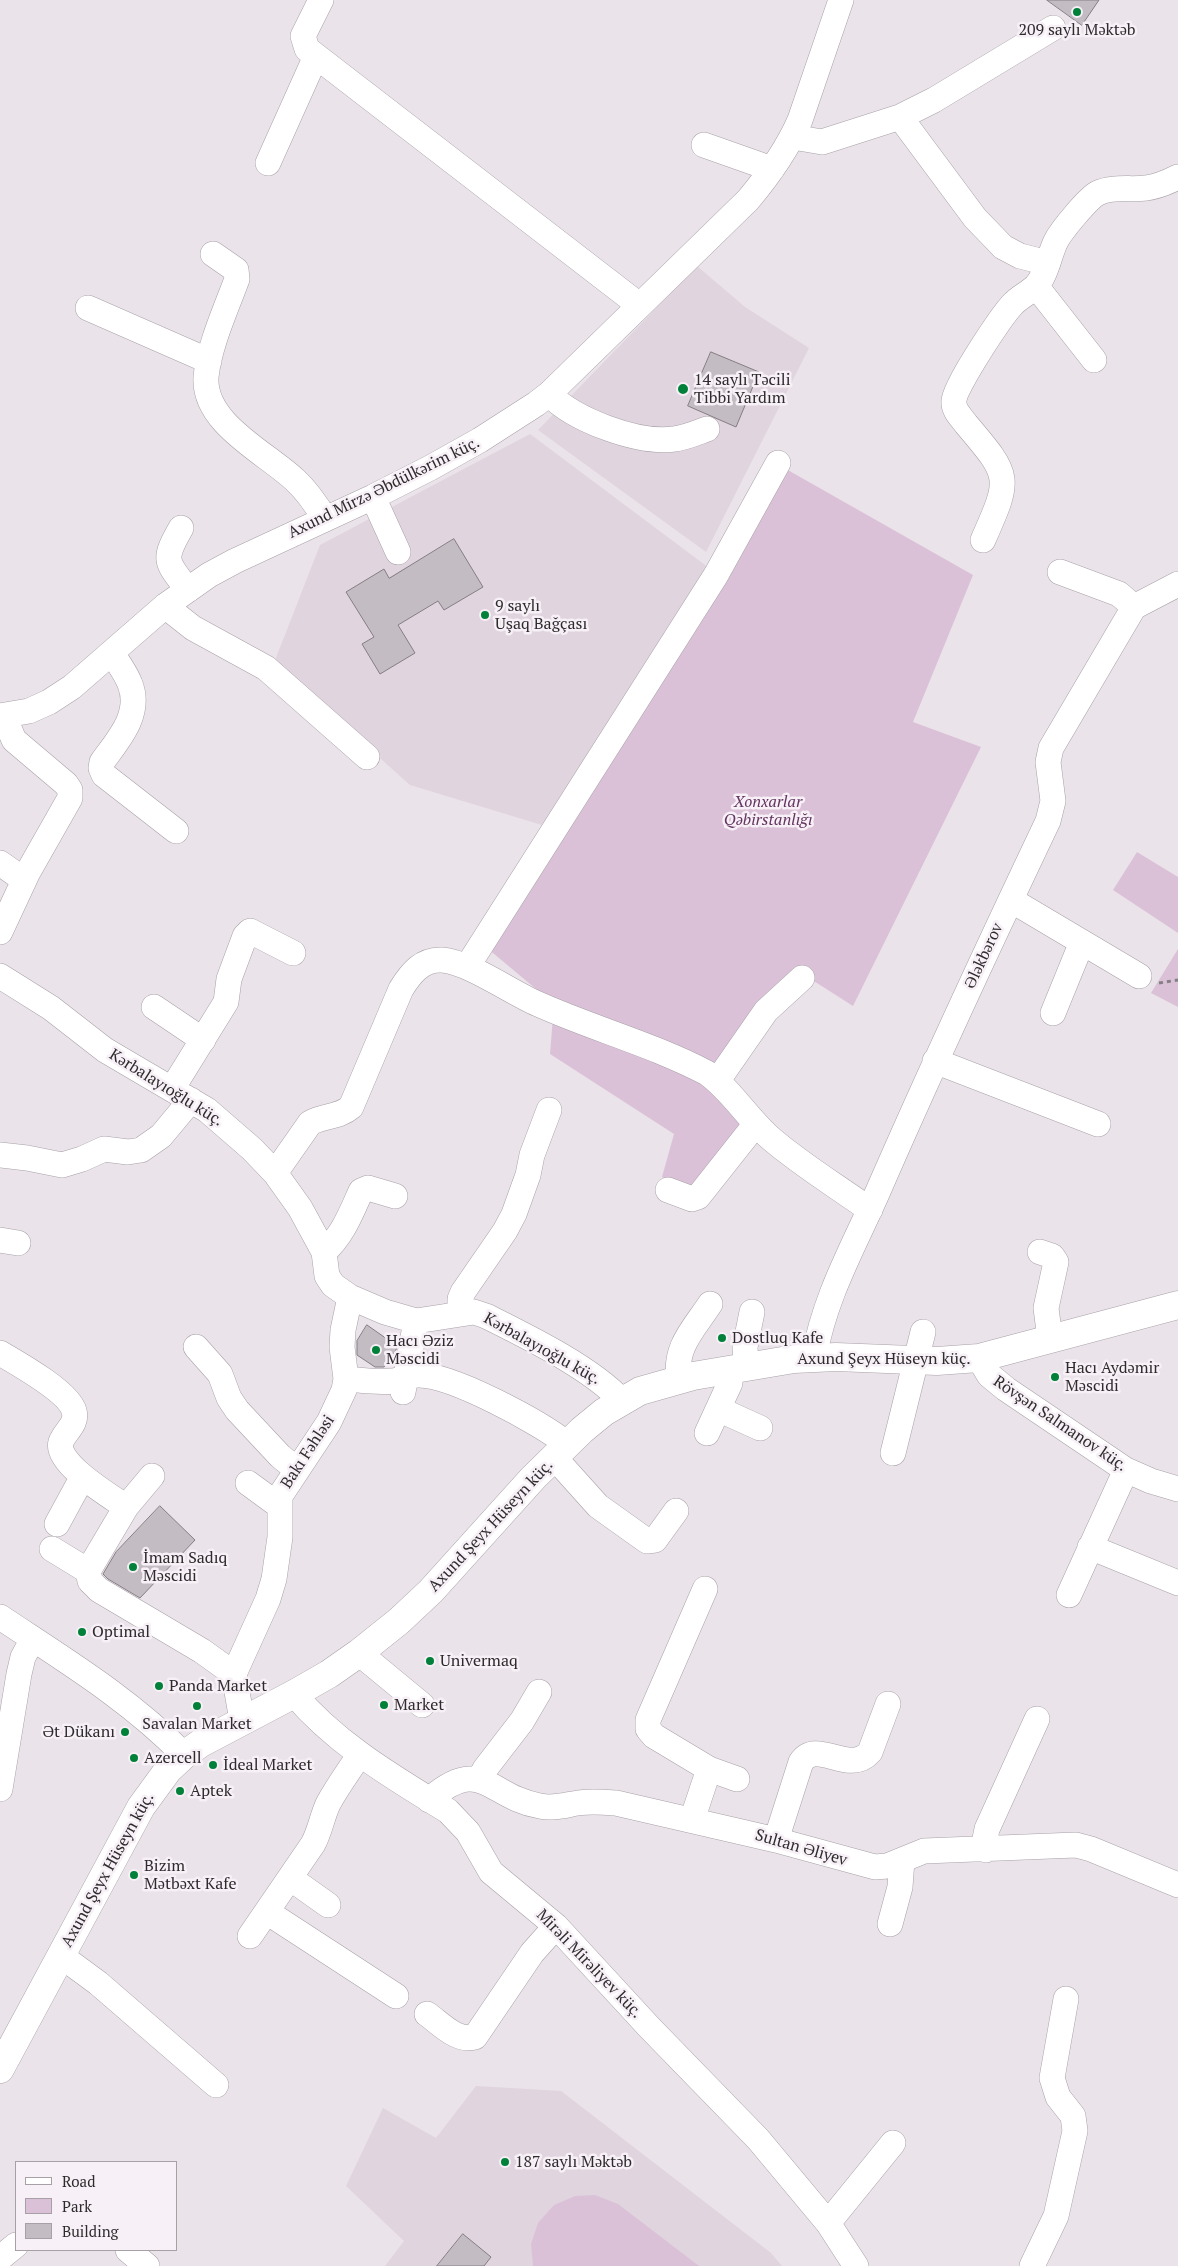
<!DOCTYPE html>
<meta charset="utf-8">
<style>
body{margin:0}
#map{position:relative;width:1178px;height:2266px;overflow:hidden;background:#eae3e9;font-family:"PT Serif",serif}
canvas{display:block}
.legend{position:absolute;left:15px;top:2161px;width:162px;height:90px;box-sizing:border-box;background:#f7f0f6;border:1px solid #a7a1a6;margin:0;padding:6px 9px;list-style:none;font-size:15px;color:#2e2b2d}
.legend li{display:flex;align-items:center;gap:10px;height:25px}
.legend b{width:25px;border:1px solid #a7a1a6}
</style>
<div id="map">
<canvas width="1178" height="2266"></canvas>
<ul class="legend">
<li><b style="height:6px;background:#fff"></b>Road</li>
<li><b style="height:14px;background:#dbc1d7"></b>Park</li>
<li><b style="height:14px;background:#c3bcc2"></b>Building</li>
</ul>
</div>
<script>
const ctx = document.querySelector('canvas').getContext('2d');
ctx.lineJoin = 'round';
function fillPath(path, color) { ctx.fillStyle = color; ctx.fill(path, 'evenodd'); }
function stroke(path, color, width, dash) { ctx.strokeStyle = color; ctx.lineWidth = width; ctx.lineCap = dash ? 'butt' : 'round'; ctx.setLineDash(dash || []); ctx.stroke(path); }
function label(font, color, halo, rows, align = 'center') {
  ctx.font = font + ' "PT Serif",serif'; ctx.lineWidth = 5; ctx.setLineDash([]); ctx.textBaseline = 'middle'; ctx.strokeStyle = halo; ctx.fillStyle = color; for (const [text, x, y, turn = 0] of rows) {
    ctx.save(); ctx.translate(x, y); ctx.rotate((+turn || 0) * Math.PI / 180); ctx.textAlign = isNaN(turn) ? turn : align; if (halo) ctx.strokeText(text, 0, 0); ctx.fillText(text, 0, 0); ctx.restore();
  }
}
fillPath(new Path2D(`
 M 697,266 L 745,307 L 809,348 L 706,552 L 538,430 Z
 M 530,434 L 709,568 L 542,825 L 410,785 L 274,663 L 320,545 Z
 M 476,2086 L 561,2091 L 771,2253 L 782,2266 L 385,2266 L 404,2241 L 346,2186 L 383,2108 L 436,2138 Z`), '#e0d4de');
fillPath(new Path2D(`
 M 786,469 L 973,575 L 913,722 L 981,747 L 853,1006 L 798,971 L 710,1081 L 746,1130 L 695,1193 L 662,1177 L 674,1134 L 550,1054 L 554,1004 L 487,948 Z
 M 1137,852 L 1178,877 L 1178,933 L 1113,890 Z
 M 1178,949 L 1178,1007 L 1151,993 Z
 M 595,2195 L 618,2204 L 699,2266 L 533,2266 L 531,2244 L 538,2223 L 554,2205 L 575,2196 Z`), '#dbc1d7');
const building = new Path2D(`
 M 1047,0 L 1099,0 L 1082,25 Z
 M 711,352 L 759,372 L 736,427 L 688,406 Z
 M 454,539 L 483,587 L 444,610 L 438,601 L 398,625 L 415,653 L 380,674 L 362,644 L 374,637 L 346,592 L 384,569 L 389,578 Z
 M 367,1325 L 397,1346 L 396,1350 L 384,1367 L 375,1367 L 357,1355 L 357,1341 Z
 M 160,1506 L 195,1540 L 140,1598 L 108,1579 L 103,1574 L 116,1552 Z
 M 463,2234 L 491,2257 L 484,2266 L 437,2266 Z`);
fillPath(building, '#c3bcc2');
stroke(building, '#857e84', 1);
const minor = new Path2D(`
 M 321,0 L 303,36 L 307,49 L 639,305
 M 900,117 L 975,218 L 1003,247 L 1020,256 L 1048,263
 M 793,137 L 822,142 L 900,117 L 934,100 L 1053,28
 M 704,145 L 772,169
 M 268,163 L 316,56
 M 213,254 L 236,270 L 237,279 C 226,309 209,346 206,377 C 203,423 265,452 295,480 C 307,491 316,504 325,519
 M 1036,286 L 1094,360
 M 88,308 L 209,361
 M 549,394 C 574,420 638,444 674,439 C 685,438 696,433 707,429
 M 373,497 L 398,552
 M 181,528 C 162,561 166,561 188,590
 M 983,540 C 1011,477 1011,477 966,424 C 961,417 953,410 954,401 C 954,387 1001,317 1012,305 C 1019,297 1029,293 1036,286 C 1047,274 1049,255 1056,241 C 1061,231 1088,198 1098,193 C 1112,186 1131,190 1146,188 C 1157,187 1168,182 1178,177
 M 1060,572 L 1119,594 L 1134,607
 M 165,606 L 193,628 L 266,668 L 367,757
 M 112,653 C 118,663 126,673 130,684 C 142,714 118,740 102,762 L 101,768 L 104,775 L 176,831
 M 0,716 L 29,711 L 49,702 L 72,687 L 165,606 L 209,575 L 235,561 L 373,497 L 430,468 L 480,440 L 536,404 L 549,394 L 748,200 C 769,175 787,150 800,120 L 841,0
 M 0,863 L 24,880
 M 1011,900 L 1139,976
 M 0,932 L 28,872 L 70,798 L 70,790 L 66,784 L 14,740 L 4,716
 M 467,967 L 716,575 L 778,463
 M 0,976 L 51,1008 L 105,1050 L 207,1110 L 252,1149 L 275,1173 L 300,1208 L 324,1252 L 327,1276 L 333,1285 L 350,1297 L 385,1312 L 416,1321 L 474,1312 L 486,1316 C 528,1337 590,1367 622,1401
 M 154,1007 L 203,1040
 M 1053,1013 L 1082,942
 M 935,1061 L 1098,1124
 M 718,1080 L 766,1011 L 802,978
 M 172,1089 L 226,1002 L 229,979 L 245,936 L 250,931 L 293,953
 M 0,1155 L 27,1158 L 62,1165 L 82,1159 L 104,1149 L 128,1152 L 141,1150 L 161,1136 L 191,1100
 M 275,1173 L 310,1123 C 324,1115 338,1118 351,1107 L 401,989 C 411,973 422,959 442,960 C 469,962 512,993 538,1004 C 594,1029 654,1045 707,1073 C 731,1090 746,1116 768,1136 C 797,1162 838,1187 870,1210
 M 668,1190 L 692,1199 L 698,1197 L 755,1125
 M 0,1240 L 18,1243
 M 324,1252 C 343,1235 351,1213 361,1191 L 368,1188 L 395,1196
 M 1040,1252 L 1052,1256 L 1056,1262 L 1046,1308 L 1050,1339
 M 460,1313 L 460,1299 L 463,1292 L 505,1231 L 514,1214 L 528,1175 L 532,1155 L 549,1110
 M 196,1347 L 220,1374 L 229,1398 L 237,1410 L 280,1456 L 297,1470
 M 0,1353 C 17,1363 69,1392 74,1411 C 78,1424 65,1431 61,1442 C 54,1463 112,1497 126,1507 L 88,1571
 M 814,1358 C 824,1297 855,1244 879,1189 C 933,1065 990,943 1048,821 L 1053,801 L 1048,762 L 1051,748 L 1134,607 L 1178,584
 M 979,1358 L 989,1375 L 1006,1389 L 1126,1470 L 1151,1481 L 1178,1489
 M 746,1366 L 745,1347 L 752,1312
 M 346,1379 C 361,1380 377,1383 392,1381 C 401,1380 409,1375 418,1375 C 451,1374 541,1423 567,1444
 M 679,1380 C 674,1347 693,1330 710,1304
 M 403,1392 L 416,1321
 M 718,1409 L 760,1428
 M 707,1433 L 730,1383 L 728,1370
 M 893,1453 L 923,1332
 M 554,1457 L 598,1506 L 647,1541 L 655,1540 L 676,1511
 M 248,1483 L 278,1505
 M 126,1507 L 152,1476
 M 57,1524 L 82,1478
 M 1090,1547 L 1178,1583
 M 52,1549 L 88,1571
 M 88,1571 L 90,1581 L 99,1590 L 202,1651 L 234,1674
 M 1069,1595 L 1126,1470
 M 0,1617 C 63,1659 131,1700 184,1755
 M 359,1653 L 422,1705
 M 294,1694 C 336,1744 393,1777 448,1811 L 468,1832 L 491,1872 L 556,1926 L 649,2027 L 758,2139 L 828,2223 L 856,2266
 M 242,1721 L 234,1674 L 268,1599 L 274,1579 L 280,1537 L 280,1496 L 329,1422 L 344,1390 L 346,1379 L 342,1347 L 343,1330 L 350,1297
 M 709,1769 L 737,1779
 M 479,1780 L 485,1769 L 522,1721 L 539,1692
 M 0,1789 L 19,1674 L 23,1657 L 33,1639
 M 429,1800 C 482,1754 488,1797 540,1806 C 553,1809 565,1805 578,1803 C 591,1801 603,1802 616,1803 L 776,1840 L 875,1867 L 887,1866 L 924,1851 L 1076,1845 L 1091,1849 L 1178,1885
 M 694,1821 L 696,1808 L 709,1769 L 654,1736 L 648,1729 L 648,1720 L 705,1589
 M 776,1840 L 801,1762 C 817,1738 849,1776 870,1752 L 888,1704
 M 986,1850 L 985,1839 L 987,1829 L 1037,1719
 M 290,1878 L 328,1905
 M 267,1912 L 396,1996
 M 890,1924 L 900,1887 L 902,1860
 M 250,1936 L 313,1844 C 320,1831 322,1817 328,1804 C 337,1787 349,1771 360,1754
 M 60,1955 L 98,1983 L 216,2085
 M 427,2014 C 441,2024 457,2042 475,2037 L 532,1953 L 556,1926
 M 828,2223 L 893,2143
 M 128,2250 L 147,2266
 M 0,2258 L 16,2245
 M 1032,2266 L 1056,2216 L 1075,2131 L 1073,2116 L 1058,2097 L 1052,2078 L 1066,1999`);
const major = new Path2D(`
 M 0,2069 L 141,1807 L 168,1770 L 184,1755 L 201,1743 L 294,1694 L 329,1674 L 359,1653 L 399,1621 L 431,1591 L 533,1478 L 582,1430 L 604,1412 L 640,1391 L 693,1376 L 794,1359 L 836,1357 L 937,1361 L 979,1358 L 1178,1305`);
stroke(minor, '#a8a1a7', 26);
stroke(major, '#a8a1a7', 29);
stroke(new Path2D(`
 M 1159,983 L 1178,980`), '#847f83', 3, [4, 4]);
stroke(minor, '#fff', 25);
stroke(major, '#fff', 28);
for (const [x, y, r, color] of [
 [1077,12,5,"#008039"],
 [683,389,6,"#008039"],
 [485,615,5,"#008039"],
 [722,1338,5,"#008039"],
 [376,1350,5,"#008039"],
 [1055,1377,5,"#008039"],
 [133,1567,5,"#008039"],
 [82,1632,5,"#008039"],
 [430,1661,5,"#008039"],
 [159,1686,5,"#008039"],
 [384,1705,5,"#008039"],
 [197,1706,5,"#008039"],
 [125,1732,5,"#008039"],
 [134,1758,5,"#008039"],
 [213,1765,5,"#008039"],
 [180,1791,5,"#008039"],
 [134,1875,5,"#008039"],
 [505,2162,5,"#008039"]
]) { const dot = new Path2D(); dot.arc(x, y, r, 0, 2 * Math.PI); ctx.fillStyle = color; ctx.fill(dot); stroke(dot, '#f7f0f6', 2); }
label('16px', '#2e2b2d', '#f7f0f6', [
 ["209 saylı Məktəb",1077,30,"center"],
 ["14 saylı Təcili",694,380],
 ["Tibbi Yardım",694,398],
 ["9 saylı",495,606],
 ["Uşaq Bağçası",495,624],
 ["Dostluq Kafe",732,1338],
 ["Hacı Əziz",386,1341],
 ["Məscidi",386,1359],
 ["Hacı Aydəmir",1065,1368],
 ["Məscidi",1065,1386],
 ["İmam Sadıq",143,1558],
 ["Məscidi",143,1576],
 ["Optimal",92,1632],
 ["Univermaq",440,1661],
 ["Panda Market",169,1686],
 ["Market",394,1705],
 ["Savalan Market",197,1724,"center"],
 ["Ət Dükanı",115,1732,"right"],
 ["Azercell",144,1758],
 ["İdeal Market",223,1765],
 ["Aptek",190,1791],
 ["Bizim",144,1866],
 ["Mətbəxt Kafe",144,1884],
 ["187 saylı Məktəb",515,2162]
], 'left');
label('16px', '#2e2b2d', '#f7f0f6', [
 ["Axund Mirzə Əbdülkərim küç.",384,488,-26],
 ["Ələkbərov",984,956,-65],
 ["Kərbalayıoğlu küç.",166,1088,32],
 ["Kərbalayıoğlu küç.",542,1349,29],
 ["Axund Şeyx Hüseyn küç.",884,1359],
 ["Rövşən Salmanov küç.",1060,1424,34],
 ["Bakı Fəhləsi",308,1452,-57],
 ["Axund Şeyx Hüseyn küç.",491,1526,-47],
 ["Sultan Əliyev",801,1848,16],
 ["Axund Şeyx Hüseyn küç.",108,1870,-61],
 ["Mirəli Mirəliyev küç.",589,1964,46]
]);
label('italic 16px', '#643560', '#f7f0f6', [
 ["Xonxarlar",768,802],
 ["Qəbirstanlığı",768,820]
]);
</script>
